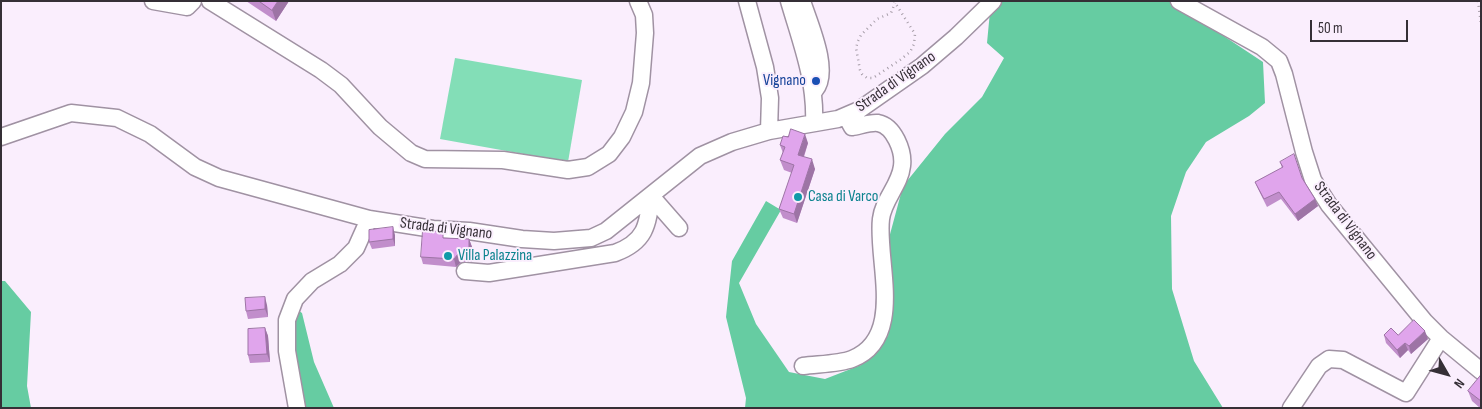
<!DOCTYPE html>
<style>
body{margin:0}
#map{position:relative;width:1482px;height:409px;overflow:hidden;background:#faeefd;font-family:"Sofia Sans Condensed",sans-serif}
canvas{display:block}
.frame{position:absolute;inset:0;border:2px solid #352f36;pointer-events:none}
.north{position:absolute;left:1422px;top:349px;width:50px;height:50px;-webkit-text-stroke:4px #faeefd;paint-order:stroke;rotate:128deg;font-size:14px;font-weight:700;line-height:20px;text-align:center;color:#352f36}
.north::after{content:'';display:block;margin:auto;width:18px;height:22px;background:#352f36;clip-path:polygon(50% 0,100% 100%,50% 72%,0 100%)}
.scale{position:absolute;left:1310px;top:20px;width:98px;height:22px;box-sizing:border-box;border:2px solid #352f36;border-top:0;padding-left:6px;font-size:15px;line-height:18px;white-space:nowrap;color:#352f36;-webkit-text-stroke:4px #faeefd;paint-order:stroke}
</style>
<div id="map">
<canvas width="1482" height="409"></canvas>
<div class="frame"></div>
<div class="north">N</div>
<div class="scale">50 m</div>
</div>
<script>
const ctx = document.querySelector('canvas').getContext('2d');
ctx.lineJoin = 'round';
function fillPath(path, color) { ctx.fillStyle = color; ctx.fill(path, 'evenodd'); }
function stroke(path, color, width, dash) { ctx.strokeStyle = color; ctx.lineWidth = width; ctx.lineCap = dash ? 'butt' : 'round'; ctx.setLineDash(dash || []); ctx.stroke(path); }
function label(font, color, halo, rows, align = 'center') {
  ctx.font = font + ' "Sofia Sans Condensed",sans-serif'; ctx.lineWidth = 4; ctx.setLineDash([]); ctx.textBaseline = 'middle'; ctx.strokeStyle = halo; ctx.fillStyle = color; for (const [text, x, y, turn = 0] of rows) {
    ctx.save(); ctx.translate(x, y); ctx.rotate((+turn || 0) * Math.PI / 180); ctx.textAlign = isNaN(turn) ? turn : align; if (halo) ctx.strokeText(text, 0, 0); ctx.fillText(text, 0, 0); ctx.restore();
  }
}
fillPath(new Path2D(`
 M 455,58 L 582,80 L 568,162 L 440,139 Z`), '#83deb7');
fillPath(new Path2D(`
 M 991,1 L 1180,1 L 1201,21 L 1263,62 L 1265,103 L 1249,116 L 1206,142 L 1186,172 L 1171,216 L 1172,289 L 1194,361 L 1223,408 L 745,408 L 746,398 L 726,317 L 732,261 L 766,201 L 781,210 L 739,283 L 756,324 L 789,372 L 825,379 L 861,365 L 888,336 L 893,288 L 889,238 L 903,186 L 945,134 L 982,97 L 1004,58 L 987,43 Z
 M 1,281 L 5,281 L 31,312 L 27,386 L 31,408 L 1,408 Z
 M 295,308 L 302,313 L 314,362 L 334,408 L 294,408 Z`), '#66cca2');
const minor = new Path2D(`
 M 153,1 L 187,7 L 193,1
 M 210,1 L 321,70 L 341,85 L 380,127 L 411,153 L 425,159 L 503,160 L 568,170 L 588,167 L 609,154 L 622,137 L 634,112 L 641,83 L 645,33 L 644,15 L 638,1
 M 747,1 L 765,67 L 770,98 L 769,131
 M 789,1 C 801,42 816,80 814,123
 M 802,1 C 809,23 831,71 815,90
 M 1179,1 L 1262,47 L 1279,61 L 1284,74 L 1304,152 L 1313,180 L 1329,205 L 1425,322 L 1441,338 L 1481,371
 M 1,137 L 71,113 L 117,118 L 150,134 L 195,167 L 219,178 L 369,219 L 433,229 L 469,231 L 522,239 L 554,241 L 591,238 L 606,231 L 700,156 L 732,142 L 769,131 L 838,119 L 859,110 L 922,66 L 956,37 L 993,1
 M 651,196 L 679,228
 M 465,271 L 489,273 L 615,253 C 645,242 648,226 651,196
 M 803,366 C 817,364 839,364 852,359 C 906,338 876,260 881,219 C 883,200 900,185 902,166 C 904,151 894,126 878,123 C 871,122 859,126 852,127 L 846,116
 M 297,408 L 287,351 L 287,320 L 295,299 L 312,281 L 340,264 L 356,248 L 369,219
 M 1291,408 L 1319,366 L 1329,359 L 1343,360 L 1406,393 L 1441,338`);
stroke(minor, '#a092a3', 19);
stroke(new Path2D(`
 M 894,1 L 915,34 L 914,44 L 910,52 L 900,60 L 873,78 L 867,78 L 862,74 L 860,70 L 856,48 L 858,41 L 861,35 L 877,19 L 891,13 L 895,3
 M 1478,1 L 1481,24`), '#a69da8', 2.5, [1, 4]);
stroke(minor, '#fff', 16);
fillPath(new Path2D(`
 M 246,1 L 289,1 L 276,21 Z
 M 808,143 L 804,157 L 815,169 L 797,223 L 783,218 L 779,209 L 792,173 L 784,170 L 780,160 L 783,153 L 780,145 Z
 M 1280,162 L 1302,178 L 1318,206 L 1298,221 L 1281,199 L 1267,207 L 1258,189 L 1255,182 L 1282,168 Z
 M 395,235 L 395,246 L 372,249 L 369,242 Z
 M 446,238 L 469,239 L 472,247 L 472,262 L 461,262 L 456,267 L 423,264 L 421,257 Z
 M 267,305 L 268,317 L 248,319 L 246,311 Z
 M 265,328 L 268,336 L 270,362 L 250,363 L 248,355 Z
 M 1384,335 L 1398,335 L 1428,339 L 1411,354 L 1408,350 L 1400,358 L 1386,343 Z
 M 1481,375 L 1481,408 L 1480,408 L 1472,401 L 1468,391 Z`), '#c18ecb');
fillPath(new Path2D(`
 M 278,1 L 289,1 L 276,21 L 272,10 Z
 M 805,134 L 808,143 L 801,164 L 798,155 Z
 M 812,159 L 815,169 L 797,223 L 794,214 Z
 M 1315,199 L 1318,206 L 1298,221 L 1295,214 Z
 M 393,227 L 395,235 L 395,246 L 393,239 Z
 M 469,239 L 472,247 L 472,262 L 469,254 Z
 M 458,254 L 461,262 L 456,267 L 454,259 Z
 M 265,297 L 267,305 L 268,317 L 265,309 Z
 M 265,328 L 268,336 L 270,362 L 267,354 Z
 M 1425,331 L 1428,339 L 1411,354 L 1409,346 Z
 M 1405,343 L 1408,350 L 1400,358 L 1397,350 Z`), '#9d74a5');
const building = new Path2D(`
 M 259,1 L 278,1 L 272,10 Z
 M 791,129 L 805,134 L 798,155 L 812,159 L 794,214 L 779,209 L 794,165 L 780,160 L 785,147 L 780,145 L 783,136 L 788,137 Z
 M 1294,154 L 1302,178 L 1315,199 L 1295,214 L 1279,192 L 1264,199 L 1255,182 L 1283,167 L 1280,162 Z
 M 393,227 L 393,239 L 369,242 L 369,230 Z
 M 423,230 L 443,232 L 443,238 L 469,239 L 469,254 L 458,254 L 454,259 L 421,257 Z
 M 265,297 L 265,309 L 246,311 L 245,298 Z
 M 1414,320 L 1425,331 L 1409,346 L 1405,343 L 1397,350 L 1384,335 L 1391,328 L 1398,335 Z
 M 265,328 L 267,354 L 248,355 L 248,329 Z
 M 1481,375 L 1481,401 L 1468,391 Z`);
fillPath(building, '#e0a5ec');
stroke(building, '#9d74a5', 1);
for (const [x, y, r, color] of [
 [816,81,5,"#1a4fb4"],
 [798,197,5,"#0f9aa8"],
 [448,256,5,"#0f9aa8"]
]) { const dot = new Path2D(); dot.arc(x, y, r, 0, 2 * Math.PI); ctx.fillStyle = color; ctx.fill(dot); stroke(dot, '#faeefd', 2); }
label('16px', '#164399', '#faeefd', [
 ["Vignano",806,81]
], 'right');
label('16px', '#352f36', '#faeefd', [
 ["Strada di Vignano",896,82,-35],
 ["Strada di Vignano",1345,221,53],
 ["Strada di Vignano",446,229,7]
]);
label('16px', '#0d838f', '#faeefd', [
 ["Casa di Varco",808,197],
 ["Villa Palazzina",458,256]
], 'left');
</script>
